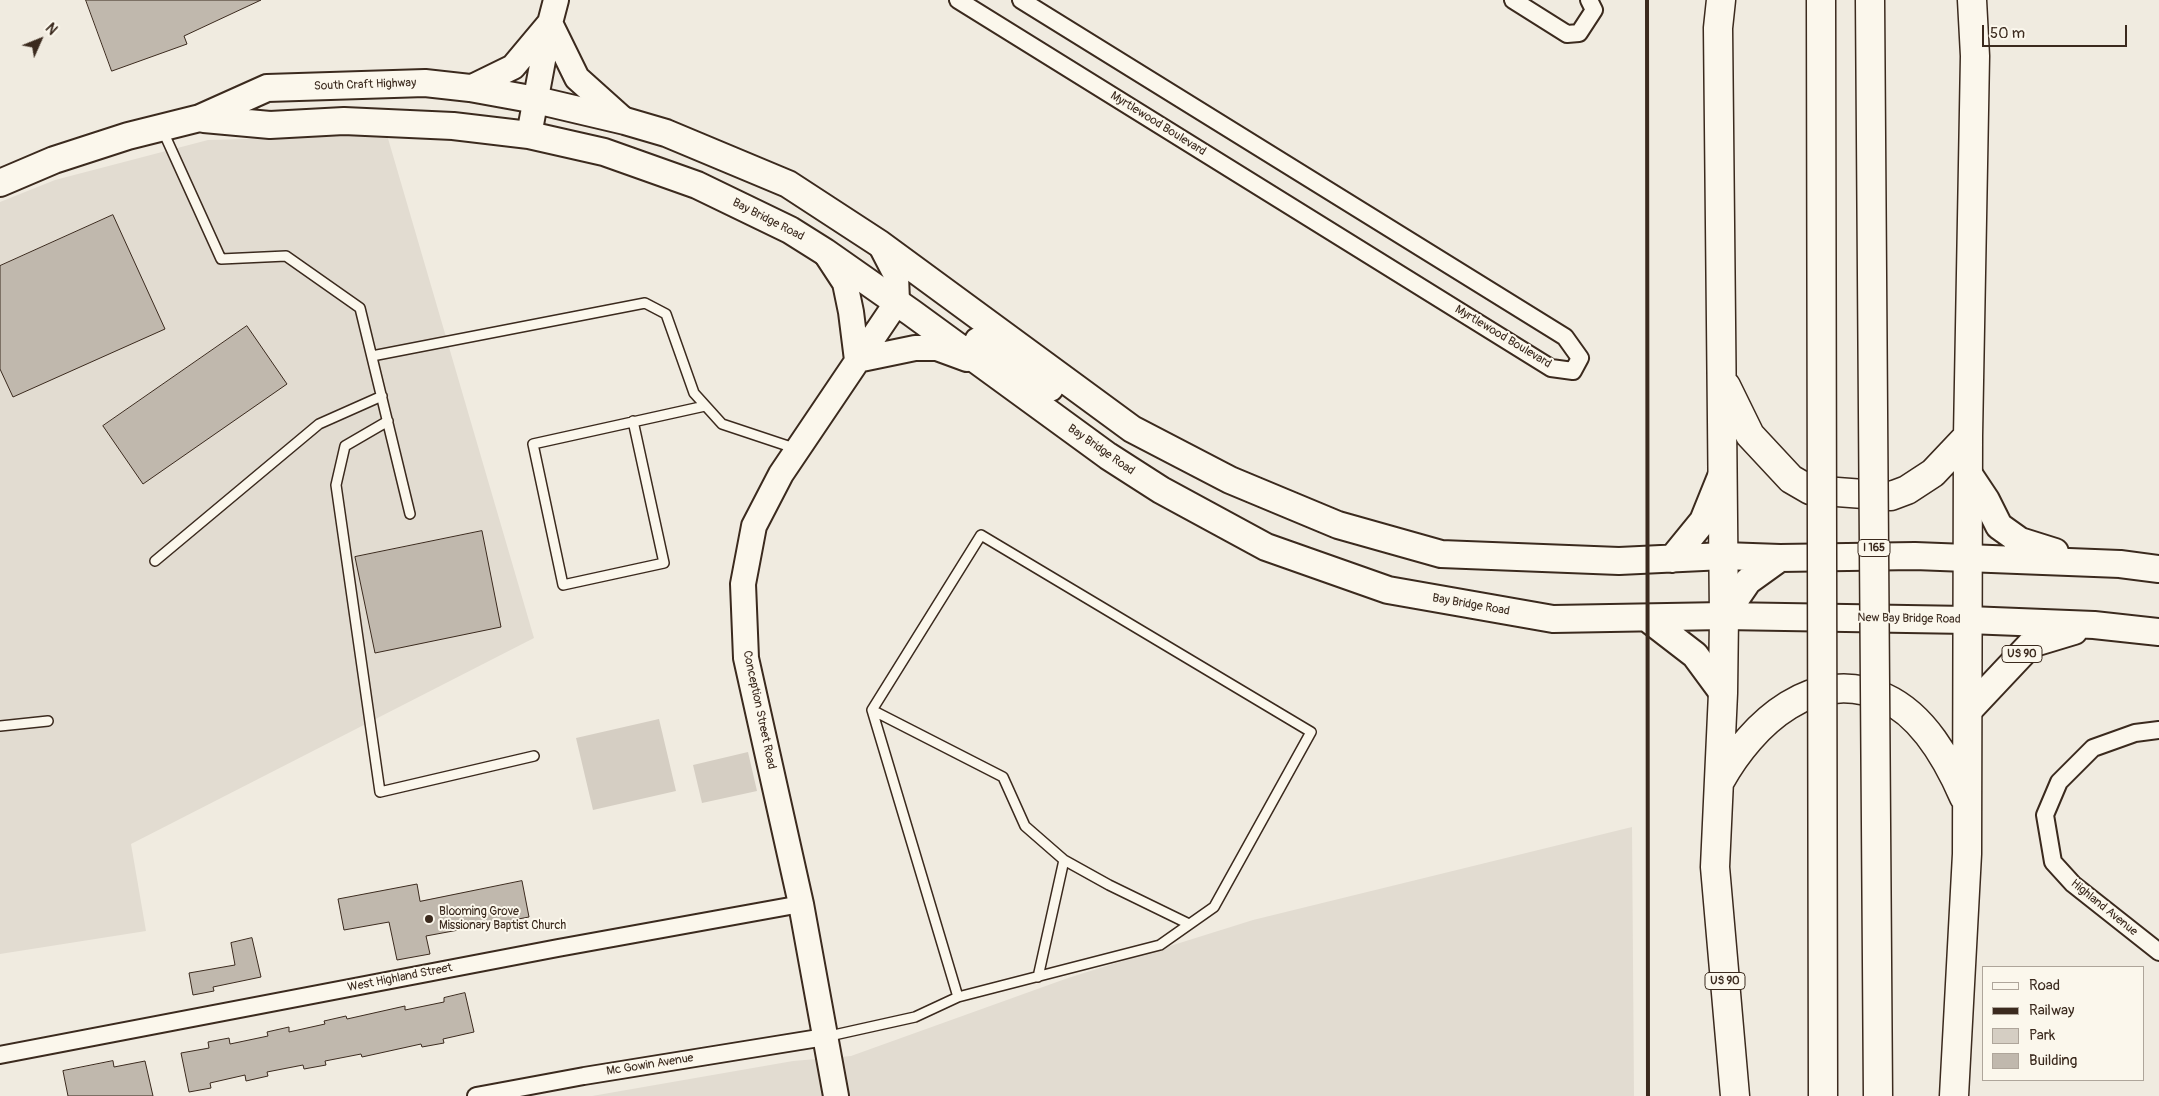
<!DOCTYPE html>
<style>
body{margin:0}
#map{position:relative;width:2159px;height:1096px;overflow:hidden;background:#f0ebe0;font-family:Pangolin,sans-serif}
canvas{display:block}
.legend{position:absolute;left:1982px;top:966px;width:162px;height:115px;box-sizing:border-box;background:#fbf7ec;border:1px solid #aea59a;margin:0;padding:6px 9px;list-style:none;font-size:15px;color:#3b2a1e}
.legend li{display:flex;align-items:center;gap:10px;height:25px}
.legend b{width:25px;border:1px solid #aea59a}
.north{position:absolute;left:15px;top:15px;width:50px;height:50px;-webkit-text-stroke:4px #fbf7ec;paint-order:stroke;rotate:46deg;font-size:14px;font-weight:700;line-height:20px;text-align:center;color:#3b2a1e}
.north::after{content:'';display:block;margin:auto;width:18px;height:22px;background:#3b2a1e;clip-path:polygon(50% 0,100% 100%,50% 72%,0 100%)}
.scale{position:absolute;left:1982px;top:25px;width:145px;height:22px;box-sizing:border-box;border:2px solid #3b2a1e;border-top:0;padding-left:6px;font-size:15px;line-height:18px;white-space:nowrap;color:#3b2a1e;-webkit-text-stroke:4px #fbf7ec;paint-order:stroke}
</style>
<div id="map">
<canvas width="2159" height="1096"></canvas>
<ul class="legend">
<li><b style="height:6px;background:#fbf7ec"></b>Road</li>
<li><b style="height:6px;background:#3b2a1e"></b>Railway</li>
<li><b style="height:14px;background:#d5cec3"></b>Park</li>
<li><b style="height:14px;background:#c0b8ad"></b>Building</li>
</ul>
<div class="north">N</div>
<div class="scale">50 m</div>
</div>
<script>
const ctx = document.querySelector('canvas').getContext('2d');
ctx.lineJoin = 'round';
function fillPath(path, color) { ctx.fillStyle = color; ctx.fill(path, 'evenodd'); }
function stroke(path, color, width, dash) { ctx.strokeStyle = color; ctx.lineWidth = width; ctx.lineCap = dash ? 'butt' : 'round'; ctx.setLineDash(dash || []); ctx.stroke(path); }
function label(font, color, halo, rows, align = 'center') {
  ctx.font = font + ' Pangolin,sans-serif'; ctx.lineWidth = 4; ctx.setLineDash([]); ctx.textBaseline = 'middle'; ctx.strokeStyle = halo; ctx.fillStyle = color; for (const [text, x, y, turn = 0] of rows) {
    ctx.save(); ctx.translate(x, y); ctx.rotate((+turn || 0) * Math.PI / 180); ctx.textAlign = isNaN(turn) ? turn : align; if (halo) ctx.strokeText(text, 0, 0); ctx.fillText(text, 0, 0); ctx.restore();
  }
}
fillPath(new Path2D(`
 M 387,135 L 534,638 L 131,844 L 146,931 L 0,954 L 0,202 L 55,180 L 208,140 Z
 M 1632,827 L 1634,1096 L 592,1096 L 793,1061 L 851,1056 L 1068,978 L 1253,920 Z`), '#e2dcd1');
fillPath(new Path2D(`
 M 659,719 L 676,791 L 593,810 L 576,738 Z
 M 748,752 L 757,791 L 702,803 L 693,765 Z`), '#d5cec3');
const building = new Path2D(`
 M 86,0 L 261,0 L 184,36 L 187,44 L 112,71 Z
 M 113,215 L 165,329 L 13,397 L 0,369 L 0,266 Z
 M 247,326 L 287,384 L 143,484 L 103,426 Z
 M 482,531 L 501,627 L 375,653 L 355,557 Z
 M 522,881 L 529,917 L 426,936 L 430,954 L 397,960 L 389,922 L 344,930 L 338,899 L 417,884 L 420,901 Z
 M 252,938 L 261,977 L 213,987 L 214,991 L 193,995 L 189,973 L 235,965 L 231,943 Z
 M 465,993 L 474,1032 L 443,1039 L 444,1043 L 422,1047 L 421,1044 L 362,1057 L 361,1054 L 325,1061 L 326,1065 L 304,1069 L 303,1065 L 267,1072 L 268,1076 L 246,1081 L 245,1075 L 210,1083 L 211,1088 L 189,1092 L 181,1053 L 209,1048 L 208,1042 L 229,1038 L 230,1044 L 268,1036 L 267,1032 L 289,1027 L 289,1032 L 325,1024 L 324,1021 L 346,1016 L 347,1019 L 405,1006 L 405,1010 L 444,1002 L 444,998 Z
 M 113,1061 L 114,1067 L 145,1061 L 153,1096 L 68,1096 L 63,1071 Z`);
fillPath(building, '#c0b8ad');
stroke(building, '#3b2a1e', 1);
const lane = new Path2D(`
 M 162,129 L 221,259 L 286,256 L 360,308 L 410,514
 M 372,356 L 645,303 L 666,314 L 694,393 L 722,424 L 797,449
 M 388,421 L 345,446 L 336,485 L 380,792 L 534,756
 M 633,421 L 664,563 L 563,585 L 533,444 L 705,406
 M 155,561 L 319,424 L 382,396
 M 872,710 L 1003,777 L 1025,826 L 1064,860 L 1109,885 L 1189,924
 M 0,726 L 48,721
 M 1038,977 L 1064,860
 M 825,1037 L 915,1017 L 958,997 L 872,710 L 981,535 L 1311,732 L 1214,907 L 1160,945 L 958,997`);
const street = new Path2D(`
 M 958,0 L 1551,368 L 1573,371 L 1580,358 L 1565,337 L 1021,0
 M 1513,0 L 1567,34 L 1579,33 L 1594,10 L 1589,0
 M 2159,730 L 2135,733 L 2093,748 L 2059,782 L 2045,815 L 2053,862 L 2073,884 L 2159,952
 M 0,1055 L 558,948 L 801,904
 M 476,1096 L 584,1076 L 825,1037`);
const secondary = new Path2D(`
 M 550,23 L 577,78 L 625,121
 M 470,88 L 513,67 L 549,24
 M 529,135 L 550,23 L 556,0
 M 826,254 L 845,283 L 851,312 L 857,360 L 915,348 L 937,348 L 967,359
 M 836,1096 L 801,904 L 746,658 L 743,584 L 754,526 L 781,474 L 897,302 L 896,275 L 880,244`);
const primary = new Path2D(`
 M 204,119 L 270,125 L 344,121 L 453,126 L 529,135 L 604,152 L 697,185 L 790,230 L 825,252 L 912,313 L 1108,456 L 1161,490 L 1266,547 L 1388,590 L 1553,619 L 1724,616 L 1968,620 L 2094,625 L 2159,632
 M 0,183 L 54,160 L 128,136 L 200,118 L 267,88 L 425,83 L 470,88 L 536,100 L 625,121 L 666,133 L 788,184 L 880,244 L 1132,429 L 1230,480 L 1338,525 L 1441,554 L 1619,561 L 1724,556 L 1780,558 L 1915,556 L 2120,564 L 2159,569
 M 978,341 L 1050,388
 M 1968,473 L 1986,500 L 1999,526 L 2020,541 L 2055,552
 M 1672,559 L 1703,521 L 1722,474
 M 1724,616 L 1748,581 L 1780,558
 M 1647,618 L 1695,655 L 1723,693
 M 1967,712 L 2031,644 L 2074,631`);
const highway = new Path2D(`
 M 1721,0 L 1718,28 L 1724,616 L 1723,693 L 1715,867 L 1735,1096
 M 1726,386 L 1750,435 L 1791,479 L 1810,490 L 1891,496 L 1907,490 L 1933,473 L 1968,436
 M 1720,781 C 1752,723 1815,665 1885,698 C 1924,716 1948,760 1964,797
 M 1954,1096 L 1967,854 L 1968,436 L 1975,56 L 1972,0`);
stroke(lane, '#3b2a1e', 12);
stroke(street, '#3b2a1e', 20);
stroke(secondary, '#3b2a1e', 28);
stroke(primary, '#3b2a1e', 30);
stroke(highway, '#3b2a1e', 31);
stroke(lane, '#fbf7ec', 9);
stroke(street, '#fbf7ec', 16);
stroke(secondary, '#fbf7ec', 24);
stroke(primary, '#fbf7ec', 26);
stroke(highway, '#fbf7ec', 28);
stroke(new Path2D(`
 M 1647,0 L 1648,1096`), '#3b2a1e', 4);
const highwayBridge = new Path2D(`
 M 1821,0 L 1823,1096
 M 1870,0 L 1878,1096`);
stroke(highwayBridge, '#3b2a1e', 31, []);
stroke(highwayBridge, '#fbf7ec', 28);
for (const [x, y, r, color] of [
 [429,919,5,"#3b2a1e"]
]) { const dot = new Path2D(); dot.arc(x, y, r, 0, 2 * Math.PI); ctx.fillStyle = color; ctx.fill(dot); stroke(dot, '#fbf7ec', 2); }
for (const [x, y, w] of [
 [1874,548,32],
 [2022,654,40],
 [1725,981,40]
]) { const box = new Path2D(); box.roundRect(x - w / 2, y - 8.5, w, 17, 4); ctx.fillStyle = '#fbf7ec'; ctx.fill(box); stroke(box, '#3b2a1e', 1); }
label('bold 11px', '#3b2a1e', null, [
 ["I 165",1874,548],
 ["US 90",2022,654],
 ["US 90",1725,981]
]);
label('12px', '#3b2a1e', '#fbf7ec', [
 ["South Craft Highway",365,85,-2],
 ["Myrtlewood Boulevard",1158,124,32],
 ["Bay Bridge Road",768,220,27],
 ["Myrtlewood Boulevard",1503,337,31],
 ["Bay Bridge Road",1101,450,35],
 ["Bay Bridge Road",1471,605,10],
 ["New Bay Bridge Road",1909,619,1],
 ["Conception Street Road",759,710,78],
 ["Highland Avenue",2104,908,39],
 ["West Highland Street",400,978,-11],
 ["Mc Gowin Avenue",650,1065,-9]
]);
label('12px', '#3b2a1e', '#fbf7ec', [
 ["Blooming Grove",439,912],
 ["Missionary Baptist Church",439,926]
], 'left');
</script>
